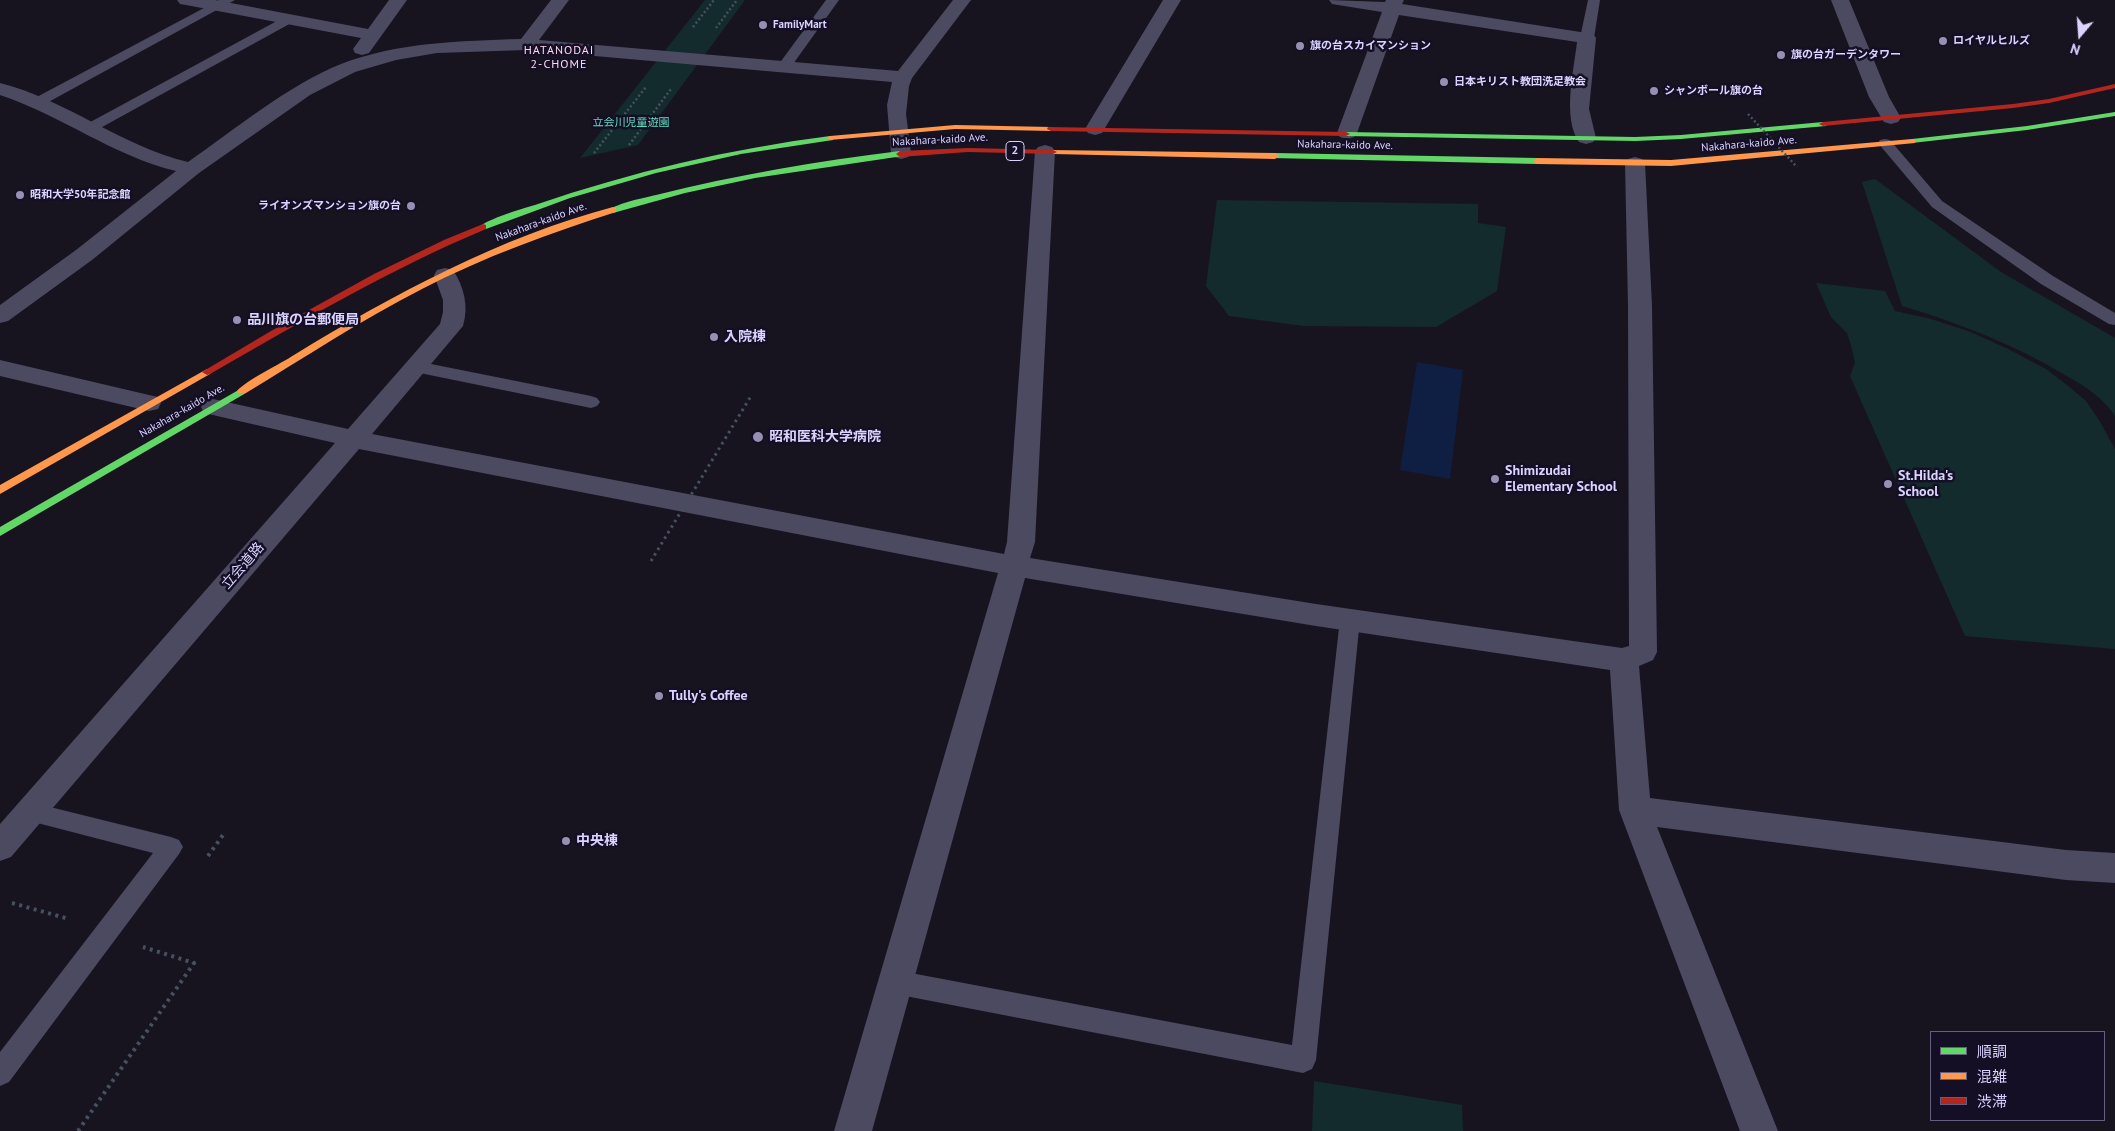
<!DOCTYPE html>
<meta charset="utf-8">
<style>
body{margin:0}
#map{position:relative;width:2115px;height:1131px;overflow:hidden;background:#171420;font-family:"PT Sans","Noto Sans JP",sans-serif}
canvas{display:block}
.legend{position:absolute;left:1930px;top:1031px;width:175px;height:90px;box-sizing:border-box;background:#140f25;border:1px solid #635e7c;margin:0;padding:6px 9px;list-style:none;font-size:15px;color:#dad4fe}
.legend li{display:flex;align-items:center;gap:10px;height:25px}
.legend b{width:25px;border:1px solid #635e7c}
.north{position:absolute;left:2055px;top:10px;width:50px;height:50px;-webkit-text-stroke:4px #140f25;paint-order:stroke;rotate:198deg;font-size:14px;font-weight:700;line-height:20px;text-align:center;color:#dad4fe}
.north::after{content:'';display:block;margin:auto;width:18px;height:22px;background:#dad4fe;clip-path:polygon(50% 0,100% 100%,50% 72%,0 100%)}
</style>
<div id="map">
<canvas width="2115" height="1131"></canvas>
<ul class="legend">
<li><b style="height:6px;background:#63d668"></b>順調</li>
<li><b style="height:6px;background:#ff974d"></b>混雑</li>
<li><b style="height:6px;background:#b3261e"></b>渋滞</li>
</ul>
<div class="north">N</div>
</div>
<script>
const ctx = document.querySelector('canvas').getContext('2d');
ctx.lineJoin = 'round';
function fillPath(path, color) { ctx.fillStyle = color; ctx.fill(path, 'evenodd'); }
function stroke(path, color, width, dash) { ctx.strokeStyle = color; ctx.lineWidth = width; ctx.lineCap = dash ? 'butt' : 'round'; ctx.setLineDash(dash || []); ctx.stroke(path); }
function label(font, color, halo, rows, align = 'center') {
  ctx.font = font + ' "PT Sans","Noto Sans JP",sans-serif'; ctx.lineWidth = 5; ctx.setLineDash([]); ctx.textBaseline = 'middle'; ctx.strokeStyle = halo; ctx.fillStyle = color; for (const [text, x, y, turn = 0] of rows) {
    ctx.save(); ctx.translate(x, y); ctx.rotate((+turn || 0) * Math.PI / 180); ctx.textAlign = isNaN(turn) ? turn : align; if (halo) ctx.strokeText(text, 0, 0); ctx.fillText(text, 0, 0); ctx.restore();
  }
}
fillPath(new Path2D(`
 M 705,0 L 745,0 L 638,145 L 580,158 Z
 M 1875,179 L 2001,272 L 2115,338 L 2115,416 C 2104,398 2083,385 2065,375 C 2013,344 1959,323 1902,306 L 1862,182 Z
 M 1217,200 L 1478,204 L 1478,223 L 1506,227 L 1497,291 L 1436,327 L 1304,326 L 1229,316 L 1206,286 Z
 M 1816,283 L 1885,291 L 1895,311 L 1931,319 L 1971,332 L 2008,349 L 2046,369 L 2067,385 L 2086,401 L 2099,420 L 2115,449 L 2115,649 L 1965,636 L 1850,376 L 1855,363 L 1851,345 L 1847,333 L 1831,317 Z
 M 1314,1081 L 1462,1105 L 1463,1131 L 1312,1131 Z`), '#142b2d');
fillPath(new Path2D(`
 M 1417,362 L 1463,370 L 1450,479 L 1400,470 Z`), '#0e1f43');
stroke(new Path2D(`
 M 693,27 L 714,0
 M 716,28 L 737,0
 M 629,145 L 671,89
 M 594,153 L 646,87`), '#465160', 2.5, [2, 2.5]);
stroke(new Path2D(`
 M 208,856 L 223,835
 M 12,903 L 69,919
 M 78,1131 L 194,963 L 143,947`), '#465160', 4, [3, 4.5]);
fillPath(new Path2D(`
 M 219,0 L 235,0 L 43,105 L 33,105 L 31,102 L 33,99 Z
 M 826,0 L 839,0 L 788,71 L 778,71 L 776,68 Z
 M 1588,0 L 1600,0 L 1594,38 L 1587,42 L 1580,38 Z
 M 288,15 L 293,16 L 295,19 L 293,22 L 93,132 L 83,132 L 81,129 L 83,126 Z
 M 1885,139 L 1890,140 L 1942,201 L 2053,276 L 2115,313 L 2115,325 L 2109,324 L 2041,284 L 1932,207 L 1878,143 L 1880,140 Z
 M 416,361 L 591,396 L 597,398 L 600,402 L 597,406 L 591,408 L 410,371 L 407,367 L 410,363 Z
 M 1350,611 L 1357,613 L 1360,619 L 1316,1060 L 1312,1069 L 1303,1073 L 895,994 L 886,991 L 882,982 L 886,973 L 895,970 L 1292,1045 L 1340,619 L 1343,613 Z
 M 30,802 L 171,837 L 179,840 L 183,847 L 179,854 L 9,1082 L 0,1086 L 0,1052 L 153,853 L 22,819 L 18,812 L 22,805 Z`), '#4c4a61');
fillPath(new Path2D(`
 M 177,0 L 215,0 L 368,29 L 389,0 L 407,0 L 369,53 L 362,55 L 355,53 L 353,49 L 361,38 L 186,5 L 180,4 Z
 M 551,0 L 569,0 L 539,40 L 898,71 L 953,0 L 971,0 L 912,78 L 909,86 L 906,114 L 911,153 L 908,157 L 901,159 L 894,157 L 891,153 L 887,105 L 892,82 L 526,50 L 437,53 L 396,60 L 355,72 L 310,95 L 199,173 L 92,260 L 8,321 L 0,323 L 0,305 L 76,250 L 176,171 C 113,156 61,115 0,95 L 0,83 C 67,100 121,146 188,162 C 234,130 290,84 341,64 C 399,42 460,41 521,39 Z
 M 1163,0 L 1181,0 L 1102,133 L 1095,135 L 1088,133 L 1085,129 Z
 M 1329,0 L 1385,2 L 1386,0 L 1404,0 L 1402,4 L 1593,34 L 1596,38 L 1589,109 L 1596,138 L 1593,142 L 1586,144 L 1579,142 C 1562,117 1574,70 1577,42 L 1399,15 L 1357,133 L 1354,137 L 1347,139 L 1340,137 L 1337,133 L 1382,12 L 1338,5 L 1332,4 Z
 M 1831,0 L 1849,0 L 1889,97 L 1901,118 L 1898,122 L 1891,124 L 1884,122 L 1869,97 Z
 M 1045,145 L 1052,147 L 1055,151 L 1035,542 L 1030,558 L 1316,604 L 1622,648 L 1629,646 L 1628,306 L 1625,163 L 1628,159 L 1635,157 L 1642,159 L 1645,163 L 1652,306 L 1657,652 L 1653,660 L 1639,666 L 1650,798 L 2066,850 L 2115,853 L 2115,883 L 2066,880 L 1657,827 L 1778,1131 L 1740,1131 L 1619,810 L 1610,670 L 1316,626 L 1025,578 L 872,1131 L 834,1131 L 998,573 L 359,449 L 11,857 L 0,861 L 0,824 L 335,443 L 204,413 L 201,407 L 204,401 L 213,399 L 348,429 L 440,324 L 443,312 L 443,300 L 434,275 L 437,270 L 445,268 L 453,270 C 464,287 469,306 463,326 L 372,434 L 1004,554 L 1007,542 L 1035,151 L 1038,147 Z
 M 0,360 L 149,395 L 158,397 L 161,403 L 158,409 L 149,411 L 0,376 Z`), '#4c4a61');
fillPath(new Path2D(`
 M 2115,112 L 2115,116 L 2027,130 L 1912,143 L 1908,141 L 1912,139 L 2027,126 Z
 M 1823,122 L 1827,124 L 1826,126 L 1681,139 L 1635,141 L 1346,136 L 1342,134 L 1346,132 L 1635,137 L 1681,135 Z
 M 830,136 L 833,136 L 833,140 L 741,154 L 656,173 L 570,198 L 486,229 L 480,229 L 479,227 C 488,219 521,209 535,205 C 631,172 729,149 830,136 Z
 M 900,151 L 903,152 L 903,156 L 755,178 L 685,193 L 613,213 L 609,210 C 618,203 643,198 656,195 C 736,175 818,161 900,151 Z
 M 1275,153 L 1537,158 L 1541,161 L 1537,164 L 1272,158 L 1272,154 Z
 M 242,388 L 246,389 L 247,391 L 246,393 L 0,536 L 0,527 Z`), '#63d668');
fillPath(new Path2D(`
 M 955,125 L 1051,127 L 1055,129 L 1051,131 L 955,129 L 830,140 L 826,138 L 830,136 Z
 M 1912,139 L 1915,139 L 1915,143 L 1671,166 L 1537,164 L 1533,161 L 1537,158 L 1671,160 Z
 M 1050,150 L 1275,153 L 1279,156 L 1275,159 L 1053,154 L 1049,152 Z
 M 613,207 L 616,208 L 616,212 C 550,233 484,257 422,289 C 361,320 304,358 246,393 L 238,393 L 237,391 C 245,381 282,363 294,355 C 394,294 500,237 613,207 Z
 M 207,369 L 212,372 L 210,374 L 0,494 L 0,485 Z`), '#ff974d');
fillPath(new Path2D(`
 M 2115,84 L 2115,88 L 2049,103 L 2013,108 L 1823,126 L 1819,124 L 1823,122 L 2013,104 L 2049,99 Z
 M 1048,127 L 1346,132 L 1350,134 L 1346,136 L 1051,131 L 1047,129 Z
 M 968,148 L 1053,150 L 1057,152 L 1053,154 L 968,152 L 900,157 L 896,154 L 900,151 Z
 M 483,224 L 486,225 L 486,229 C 390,269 301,322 210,374 L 207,375 L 202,372 L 271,331 L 374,274 L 444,240 Z`), '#b3261e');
stroke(new Path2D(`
 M 1748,114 L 1797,167`), '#465160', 2.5, [2, 2.5]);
stroke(new Path2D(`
 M 651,561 L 751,396`), '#465160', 3, [2.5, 4]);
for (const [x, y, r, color] of [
 [763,25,5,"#9691b0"],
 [1943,41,5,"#9691b0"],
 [1300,46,5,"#9691b0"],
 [1781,55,5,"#9691b0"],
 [1444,82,5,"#9691b0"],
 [1654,91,5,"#9691b0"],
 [20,195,5,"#9691b0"],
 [411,206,5,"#9691b0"],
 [237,320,5,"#9691b0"],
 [714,337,5,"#9691b0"],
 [758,437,6,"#9691b0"],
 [1495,479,5,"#9691b0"],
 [1888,484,5,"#9691b0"],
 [659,696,5,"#9691b0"],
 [566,841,5,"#9691b0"]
]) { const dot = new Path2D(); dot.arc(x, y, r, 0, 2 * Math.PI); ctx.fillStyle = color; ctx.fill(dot); stroke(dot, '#140f25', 2); }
label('bold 11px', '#dad4fe', '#140f25', [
 ["FamilyMart",773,25],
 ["ロイヤルヒルズ",1953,41],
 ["旗の台スカイマンション",1310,46],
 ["旗の台ガーデンタワー",1791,55],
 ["日本キリスト教団洗足教会",1454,82],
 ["シャンボール旗の台",1664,91],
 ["昭和大学50年記念館",30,195],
 ["ライオンズマンション旗の台",401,206,"right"]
], 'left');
label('11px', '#61ddc2', '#140f25', [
 ["立会川児童遊園",631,123]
]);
label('11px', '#dad4fe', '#140f25', [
 ["Nakahara-kaido Ave.",940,140,-3],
 ["Nakahara-kaido Ave.",1749,144,-5],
 ["Nakahara-kaido Ave.",1345,145,1],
 ["Nakahara-kaido Ave.",541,222,-20],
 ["Nakahara-kaido Ave.",182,411,-30]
]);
ctx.letterSpacing = '1px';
label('12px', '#fed6ee', '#140f25', [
 ["HATANODAI",559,51],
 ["2-CHOME",559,65]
]);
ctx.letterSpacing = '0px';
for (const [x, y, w] of [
 [1015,151,18]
]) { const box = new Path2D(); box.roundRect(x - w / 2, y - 9.5, w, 19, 4); ctx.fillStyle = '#140f25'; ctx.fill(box); stroke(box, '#dad4fe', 1); }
label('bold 12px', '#dad4fe', null, [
 ["2",1015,151]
]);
label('bold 14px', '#dad4fe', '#140f25', [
 ["品川旗の台郵便局",247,320],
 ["入院棟",724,337],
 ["昭和医科大学病院",769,437],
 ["Shimizudai",1505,471],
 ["Elementary School",1505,487],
 ["St.Hilda's",1898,476],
 ["School",1898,492],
 ["Tully's Coffee",669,696],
 ["中央棟",576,841]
], 'left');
label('14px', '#dad4fe', '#140f25', [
 ["立会道路",243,566,-49]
]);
</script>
